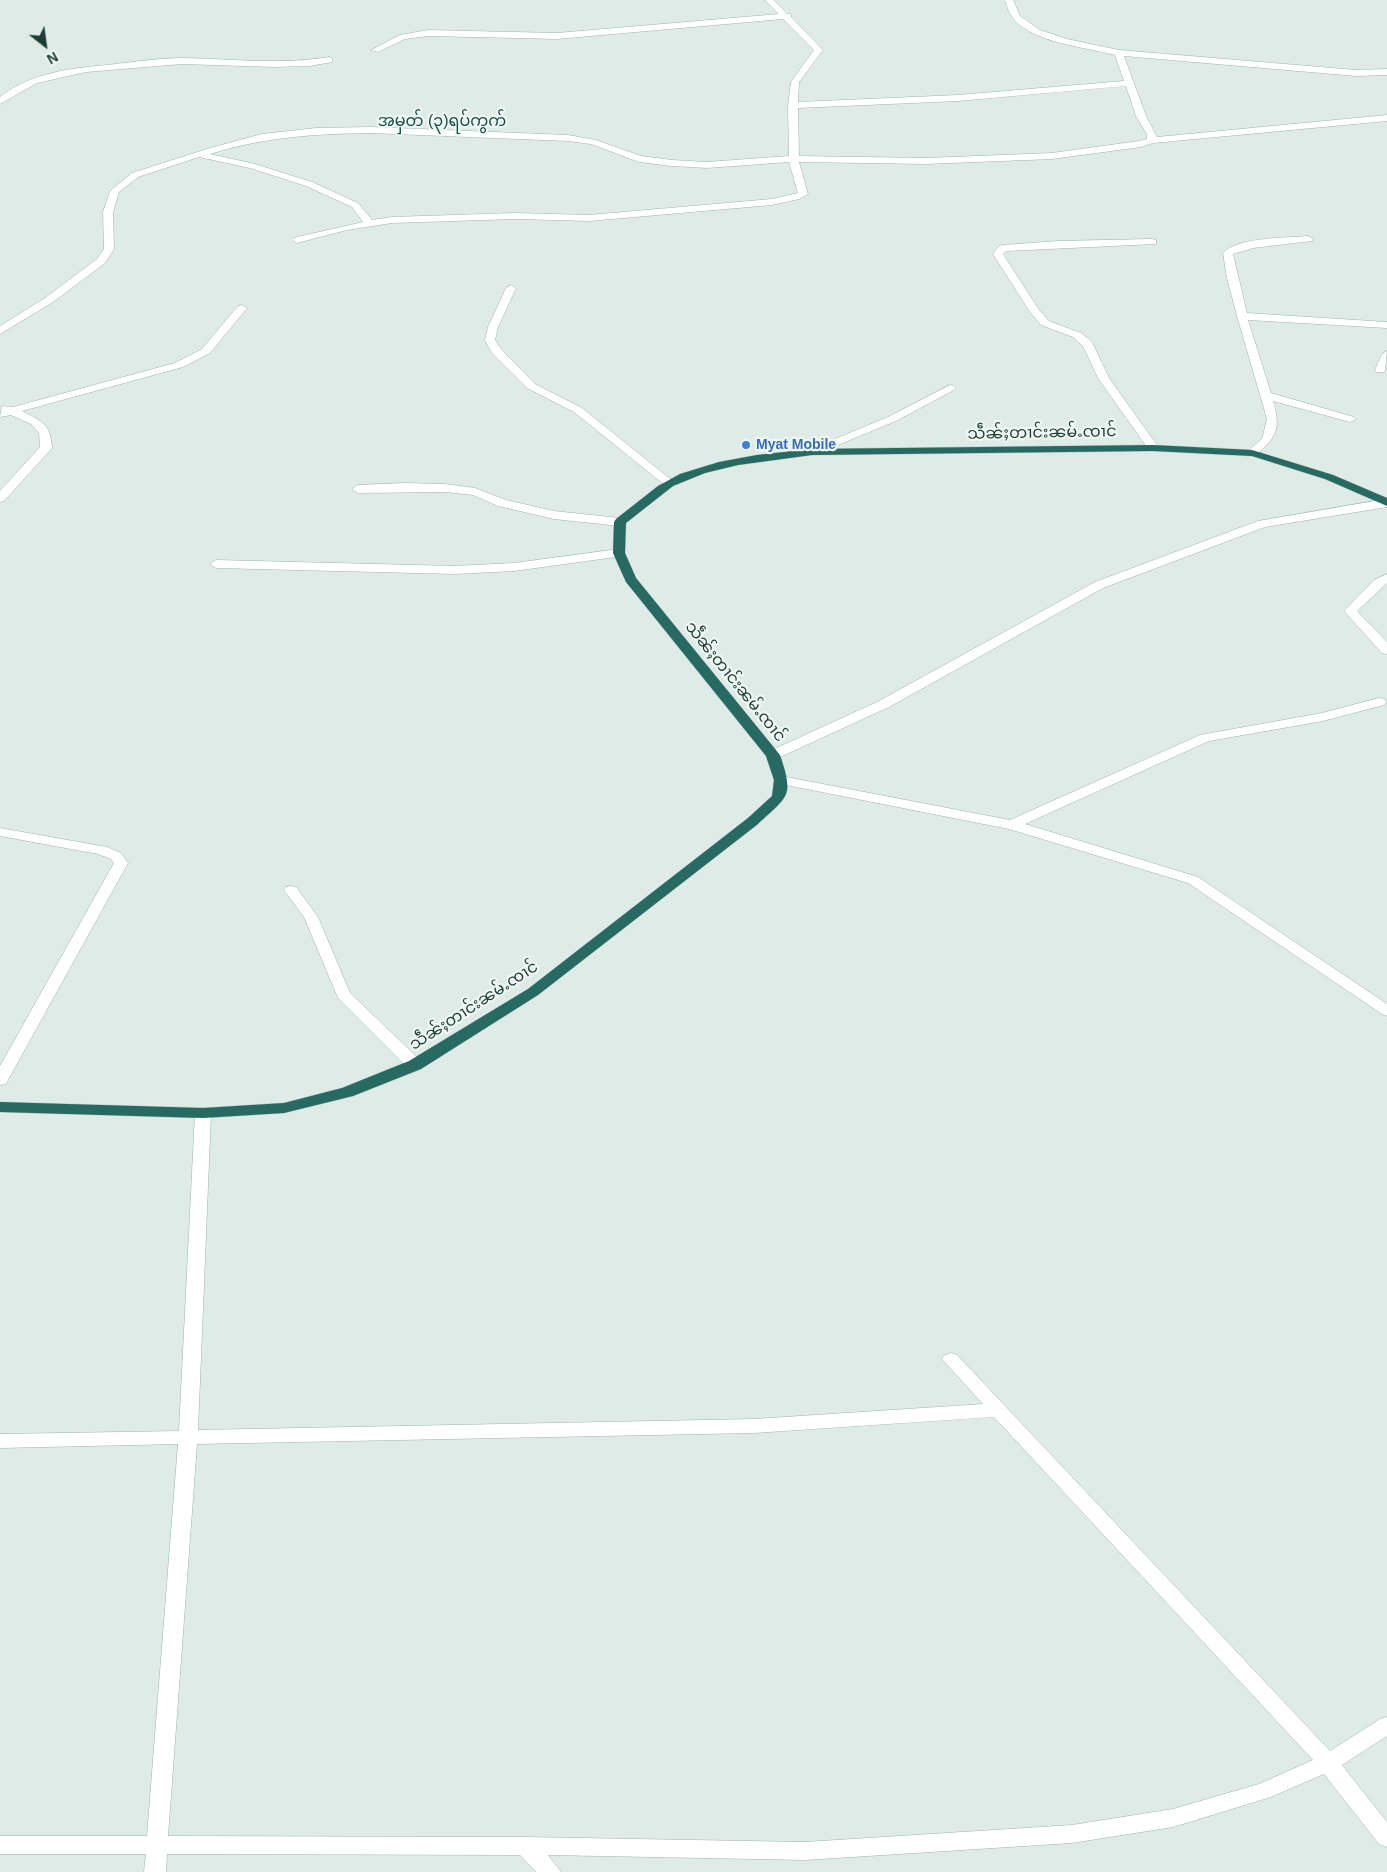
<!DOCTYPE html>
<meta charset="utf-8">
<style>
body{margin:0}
#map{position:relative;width:1387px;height:1872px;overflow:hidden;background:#deebe6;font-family:Helvetica,sans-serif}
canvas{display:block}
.north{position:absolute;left:20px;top:20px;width:50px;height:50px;-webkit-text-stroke:4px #eef7f3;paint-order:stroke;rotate:150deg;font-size:14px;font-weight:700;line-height:20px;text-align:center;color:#1e3c36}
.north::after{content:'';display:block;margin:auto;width:18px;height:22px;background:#1e3c36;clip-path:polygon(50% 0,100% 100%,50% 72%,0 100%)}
</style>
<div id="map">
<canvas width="1387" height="1872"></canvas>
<div class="north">N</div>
</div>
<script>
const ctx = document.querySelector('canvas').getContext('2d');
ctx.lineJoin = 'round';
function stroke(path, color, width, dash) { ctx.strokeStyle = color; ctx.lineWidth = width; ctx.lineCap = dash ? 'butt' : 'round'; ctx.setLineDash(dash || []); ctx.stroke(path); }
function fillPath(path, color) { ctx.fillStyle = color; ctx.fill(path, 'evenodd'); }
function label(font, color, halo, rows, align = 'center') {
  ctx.font = font + ' Helvetica,"Noto Sans Myanmar",sans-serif'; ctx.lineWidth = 4.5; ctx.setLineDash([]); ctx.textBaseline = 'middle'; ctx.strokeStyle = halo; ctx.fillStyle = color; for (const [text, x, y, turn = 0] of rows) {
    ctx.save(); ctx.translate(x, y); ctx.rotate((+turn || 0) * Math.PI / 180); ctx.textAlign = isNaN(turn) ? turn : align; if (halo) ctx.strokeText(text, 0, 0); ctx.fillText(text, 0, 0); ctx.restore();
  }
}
const street = new Path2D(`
 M 765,0 L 774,0 L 787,14 L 791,14 L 791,17 L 823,50 L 799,82 L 798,102 L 958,95 L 1124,81 L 1115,55 C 1086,47 1032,43 1013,18 C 1009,13 1007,6 1005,0 L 1013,0 L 1020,16 L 1040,30 L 1067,39 L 1119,50 L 1356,70 L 1387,69 L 1387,75 L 1356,76 L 1124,56 L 1146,116 L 1157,137 L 1387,115 L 1387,121 L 1153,143 L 1141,147 L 1052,159 L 926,164 L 799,162 L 808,194 L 799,199 L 772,205 L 589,221 L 515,219 L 392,223 L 347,230 L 297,243 L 292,240 L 293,238 L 363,222 L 352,207 L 306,186 L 250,168 L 199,157 L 138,177 L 119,192 L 113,212 L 114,249 L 105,263 L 53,302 L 0,334 L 0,326 L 45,298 L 97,259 L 104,249 L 103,212 L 110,191 L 132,173 L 210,148 L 262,134 L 316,128 L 370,127 L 568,135 L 596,140 L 641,156 L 672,160 L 707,162 L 789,156 L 788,106 L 791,82 L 814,50 L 783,19 L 557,39 L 428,36 L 405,39 L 378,52 L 371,50 L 400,35 L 428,30 L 557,33 L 779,14 ZM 1126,86 L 1136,116 L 1147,134 L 1147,139 L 1139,141 L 1052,153 L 926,158 L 799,156 L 798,108 L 958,101 ZM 370,133 L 568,141 L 591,144 L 639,162 L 672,166 L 707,168 L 789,162 L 798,193 L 772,199 L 589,215 L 515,213 L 392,217 L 372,220 L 358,203 L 312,182 L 255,164 L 210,154 C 264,137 314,134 370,133 Z
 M 329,57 L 332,58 L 332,62 L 310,66 L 274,67 L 182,64 L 86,72 L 37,83 L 0,104 L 0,97 C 30,73 71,68 108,65 C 133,62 159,58 184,58 C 233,59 280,65 329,57 Z
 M 1308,236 L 1313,239 L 1312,241 L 1253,248 L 1233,254 L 1247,313 L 1387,322 L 1387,328 L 1248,320 L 1271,393 L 1354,417 L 1356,419 L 1350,422 L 1273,401 C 1281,428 1277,437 1256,455 L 1248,455 L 1246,453 L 1248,451 L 1262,439 L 1267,419 L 1237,316 L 1227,278 L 1223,253 C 1237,237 1287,238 1308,236 Z
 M 1152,239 L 1156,240 L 1156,244 L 1006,251 L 1003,254 L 1039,310 L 1049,321 L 1081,333 L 1092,342 L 1109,378 L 1159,448 L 1153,451 L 1149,450 L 1098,378 L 1083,346 L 1073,337 L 1041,325 L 1030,312 L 993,254 L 999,246 L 1003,245 L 1058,241 Z
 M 511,285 L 516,288 L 498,327 L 495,340 L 501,349 L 535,384 L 582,408 L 674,482 L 676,484 L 674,486 L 666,486 L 574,412 L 527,388 L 492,353 L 485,340 L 488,327 L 506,288 Z
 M 242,305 L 247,308 L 210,353 L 183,367 L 22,411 C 43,422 50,423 52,448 L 4,501 L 0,502 L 0,491 L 40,447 L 39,433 L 31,424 L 11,415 L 0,417 L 2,406 L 13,407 L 175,363 L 202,349 L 238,306 Z
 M 1387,351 L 1385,370 L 1384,372 L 1376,372 L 1375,370 L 1382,354 Z
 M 950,385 L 954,386 L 956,388 L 954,390 L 896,421 L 816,454 L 812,455 L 806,452 L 808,450 L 888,417 Z
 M 405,483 L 445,484 L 475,488 L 506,500 L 554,511 L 620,518 L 626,522 L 620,526 L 554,519 L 498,506 L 473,495 L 445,492 L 358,493 L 352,489 L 358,485 Z
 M 1387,499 L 1387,507 L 1265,527 L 1103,588 L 889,707 L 778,758 L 768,758 L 766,755 L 768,752 L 879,701 L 1095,582 L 1258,521 Z
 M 619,549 L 623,550 L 625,553 L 623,556 L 514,571 L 455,574 L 216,568 L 210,564 L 216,560 L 455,566 L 514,563 Z
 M 1387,574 L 1387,583 L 1357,611 L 1387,642 L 1387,654 L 1382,653 L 1344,611 L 1374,580 Z
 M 1379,698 L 1384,699 L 1386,702 L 1384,705 L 1323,721 L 1209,741 L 1025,824 L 1198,877 L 1387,1004 L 1387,1016 L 1382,1014 L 1188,883 L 1009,829 L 781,784 L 774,780 L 781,776 L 1010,820 L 1200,735 L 1322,713 Z
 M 0,828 L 107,847 L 121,853 L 128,863 L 8,1080 L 6,1084 L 0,1085 L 0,1066 L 114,863 L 111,859 L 98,854 L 0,836 Z
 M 291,886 L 296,887 L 318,917 L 350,993 L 421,1061 L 423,1065 L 421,1069 L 409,1069 L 338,998 L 304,917 L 284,890 L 286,887 Z
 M 203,1108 L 209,1109 L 211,1113 L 198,1430 L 754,1419 L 983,1404 L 942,1359 L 945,1355 L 951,1353 L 957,1355 L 1330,1751 L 1380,1719 L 1387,1717 L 1387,1736 L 1342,1765 L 1387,1822 L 1387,1847 L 1379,1844 L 1324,1774 L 1271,1797 L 1173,1827 L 1072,1843 L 805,1860 L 548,1855 L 561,1872 L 536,1872 L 520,1855 L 167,1854 L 166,1872 L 144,1872 L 146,1854 L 0,1854 L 0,1836 L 147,1836 L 178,1444 L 0,1448 L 0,1434 L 179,1431 L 195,1113 L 197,1109 ZM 994,1417 L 1313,1760 L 1259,1784 L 1173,1809 L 1072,1825 L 805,1842 L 525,1837 L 168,1836 L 197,1444 L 754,1433 Z`);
const highway = new Path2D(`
 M 1153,445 L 1252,450 L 1333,475 L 1387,498 L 1387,506 L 1325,479 L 1252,456 L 1153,451 L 812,455 L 738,465 L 705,473 L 673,486 L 626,523 L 625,553 L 636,578 L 780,755 C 794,797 789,795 758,824 L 538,995 L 421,1069 L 353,1096 L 284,1113 L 203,1118 L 0,1112 L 0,1102 L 203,1108 L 284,1103 L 342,1088 L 409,1061 L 528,989 L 748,818 L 772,796 L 774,780 L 766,756 L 626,582 L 613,553 L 614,522 L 616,519 L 658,486 L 680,474 L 719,462 L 757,455 L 812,449 Z`);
stroke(street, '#a1b3ae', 1);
stroke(highway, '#c0c8c7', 1);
fillPath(street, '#fff');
fillPath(highway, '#276a61');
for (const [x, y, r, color] of [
 [746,445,5,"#3f7fe0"]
]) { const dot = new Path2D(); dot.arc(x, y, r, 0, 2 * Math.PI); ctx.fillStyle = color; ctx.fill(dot); stroke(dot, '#eef7f3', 2); }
label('bold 14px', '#366cbe', '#eef7f3', [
 ["Myat Mobile",756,445]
], 'left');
label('16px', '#184f46', '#eef7f3', [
 ["အမှတ် (၃)ရပ်ကွက်",442,122]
]);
label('16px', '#1e3c36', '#eef7f3', [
 ["သဵၼ်ႈတၢင်းၼမ်ႉၸၢင်",1042,433,-1],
 ["သဵၼ်ႈတၢင်းၼမ်ႉၸၢင်",735,682,51],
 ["သဵၼ်ႈတၢင်းၼမ်ႉၸၢင်",474,1006,-33]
]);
</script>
